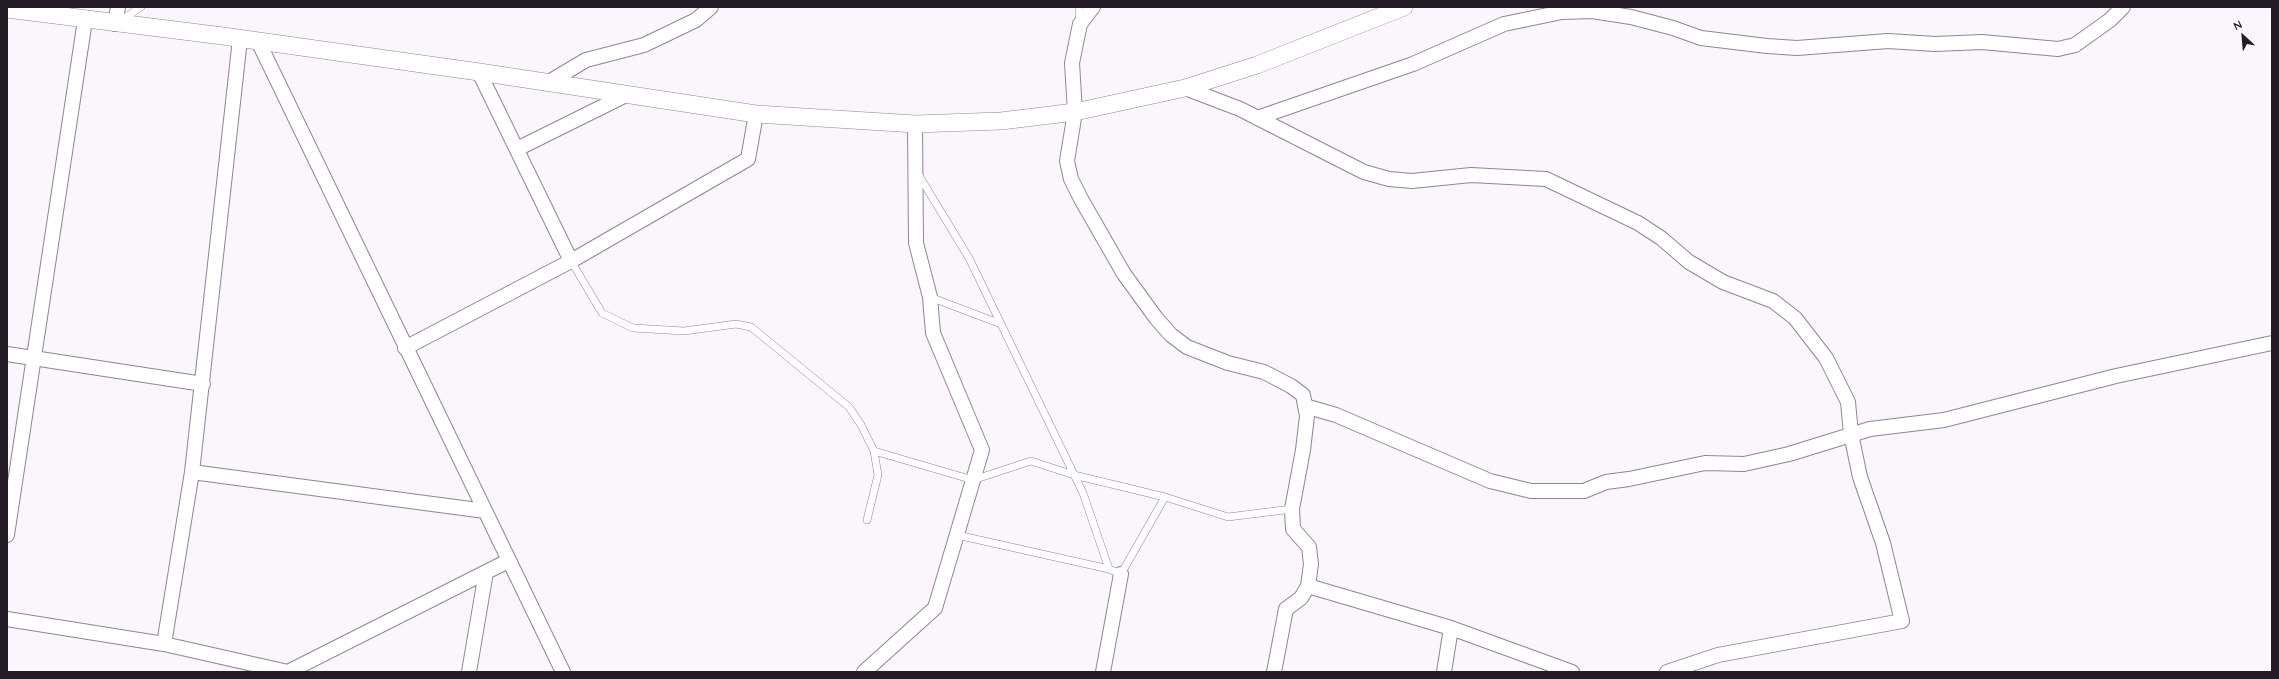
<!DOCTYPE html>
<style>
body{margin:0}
#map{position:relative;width:2279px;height:679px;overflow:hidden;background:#faf6fc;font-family:Quicksand,sans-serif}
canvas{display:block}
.frame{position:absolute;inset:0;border:8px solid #231c26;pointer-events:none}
.north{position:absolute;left:2223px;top:16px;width:40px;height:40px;-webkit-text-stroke:3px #fff;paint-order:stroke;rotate:334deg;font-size:11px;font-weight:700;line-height:16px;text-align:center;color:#231c26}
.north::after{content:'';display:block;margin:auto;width:14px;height:18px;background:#231c26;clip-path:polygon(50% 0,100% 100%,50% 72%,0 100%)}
</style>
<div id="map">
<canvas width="2279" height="679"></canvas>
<div class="frame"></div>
<div class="north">N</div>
</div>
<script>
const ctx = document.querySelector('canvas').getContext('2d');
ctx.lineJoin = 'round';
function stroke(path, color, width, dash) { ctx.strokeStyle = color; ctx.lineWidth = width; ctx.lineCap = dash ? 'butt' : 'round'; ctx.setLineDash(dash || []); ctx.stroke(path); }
const service = new Path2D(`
 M 1079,7 L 1080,22
 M 121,20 L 141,7
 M 918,174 L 969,258 L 1001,324 L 1083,493 L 1109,569
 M 571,261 L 602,313 L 633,328 L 684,331 L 736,324 L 751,327 L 849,407 L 861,425 L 874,451 L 878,475 L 867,520
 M 930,297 L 1001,324
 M 874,451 L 973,480 L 1031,461 L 1074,475 L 1165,497 L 1228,517 L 1292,509
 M 957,535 L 1109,569 L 1121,574 L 1165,497`);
const minor = new Path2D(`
 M 1093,7 L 1080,24 L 1072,63 L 1075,112 L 1067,161 L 1071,179 L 1081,199 L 1124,274 L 1156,318 L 1171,335 L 1187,347 L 1228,363 L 1264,372 L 1291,386 L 1303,395 L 1307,416 L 1303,450 L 1292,509 L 1293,529 L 1309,547 L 1311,564 L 1308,586 L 1301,598 L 1286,609 L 1274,672
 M 115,24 L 118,7
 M 258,41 L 563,672
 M 479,72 L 571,261
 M 549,82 L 586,60 L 644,45 L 696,20 L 711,7
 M 1185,88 L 1240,109 L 1364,172 L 1389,179 L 1412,181 L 1471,175 L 1546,179 L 1638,223 L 1661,238 L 1689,262 L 1723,282 L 1773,301 L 1795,318 L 1826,358 L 1848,402 L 1851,434 L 1860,477 L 1883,543 L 1902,621 L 1718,655 L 1667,672
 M 1257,118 L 1413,64 L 1504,24 L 1562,12 L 1592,11 L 1631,17 L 1673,28 L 1701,38 L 1767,46 L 1797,48 L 1888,41 L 1935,44 L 1982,42 L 2058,49 L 2075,45 L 2110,20 L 2123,7
 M 517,149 L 628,94
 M 405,348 L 571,261 L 748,159 L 756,114
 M 7,354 L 203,384
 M 1305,406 L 1336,415 L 1490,481 L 1531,491 L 1584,491 L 1606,482 L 1629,479 L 1705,463 L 1744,464 L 1789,454 L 1870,429 L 1944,420 L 2116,376 L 2272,343
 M 192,472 L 485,511
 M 7,535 L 85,20
 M 1308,586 L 1451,628 L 1572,672
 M 7,619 L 164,644 L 288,672
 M 164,644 L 192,472 L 240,39
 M 288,672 L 508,561
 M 469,672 L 486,572
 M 864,672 L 935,608 L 982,450 L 933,333 L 930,297 L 916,243 L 915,124
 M 1103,672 L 1121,574
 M 1444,672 L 1451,628`);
const tertiary = new Path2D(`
 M 7,9 L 223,36 L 479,72 L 756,114 L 915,124 L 1001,121 L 1075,112 L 1185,88 L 1257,65 L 1404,7`);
stroke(service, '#93829c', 8);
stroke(minor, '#93829c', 16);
stroke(tertiary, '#93829c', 18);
stroke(service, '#fff', 7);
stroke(minor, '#fff', 14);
stroke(tertiary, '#fff', 17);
</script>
